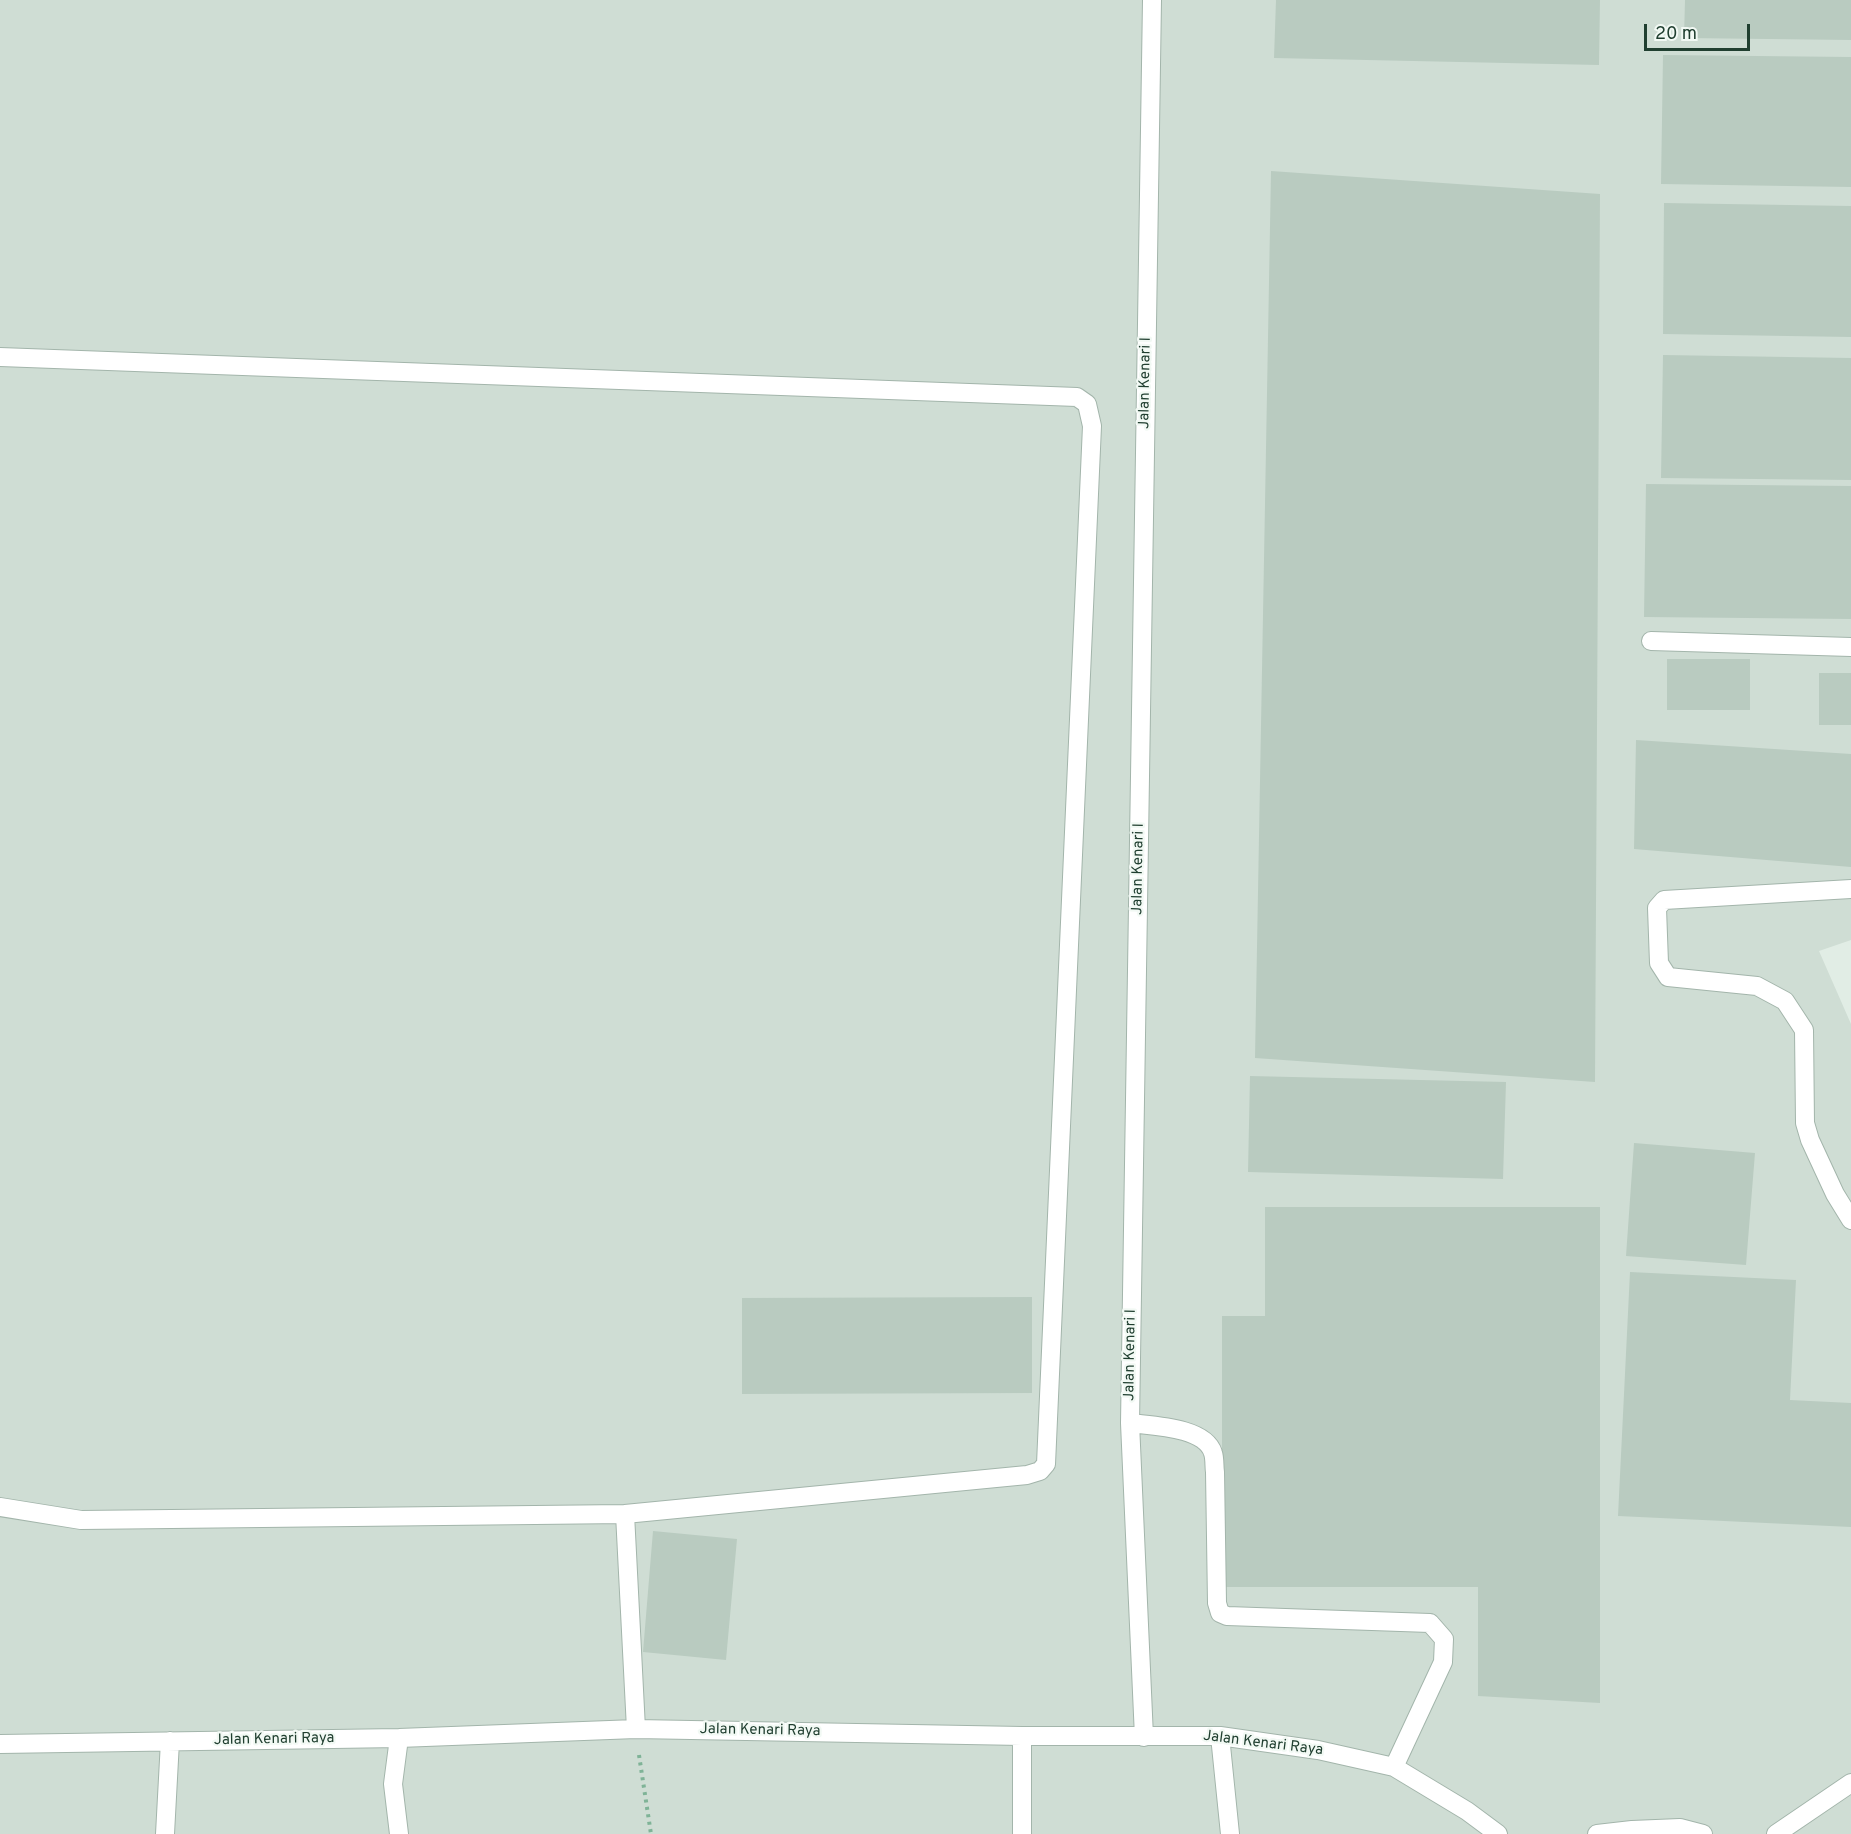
<!DOCTYPE html>
<style>
body{margin:0}
#map{position:relative;width:1851px;height:1834px;overflow:hidden;background:#e1ede5;font-family:Overpass,sans-serif}
canvas{display:block}
.scale{position:absolute;left:1644px;top:24px;width:106px;height:27px;box-sizing:border-box;border:3px solid #203f30;border-top:0;padding-left:8px;font-size:18px;line-height:21px;white-space:nowrap;color:#203f30;-webkit-text-stroke:4px #f2f9f4;paint-order:stroke}
</style>
<div id="map">
<canvas width="1851" height="1834"></canvas>
<div class="scale">20 m</div>
</div>
<script>
const ctx = document.querySelector('canvas').getContext('2d');
ctx.lineJoin = 'round';
function fillPath(path, color) { ctx.fillStyle = color; ctx.fill(path, 'evenodd'); }
function stroke(path, color, width, dash) { ctx.strokeStyle = color; ctx.lineWidth = width; ctx.lineCap = dash ? 'butt' : 'round'; ctx.setLineDash(dash || []); ctx.stroke(path); }
function label(font, color, halo, rows, align = 'center') {
  ctx.font = font + ' Overpass,sans-serif'; ctx.lineWidth = 4.5; ctx.setLineDash([]); ctx.textBaseline = 'middle'; ctx.strokeStyle = halo; ctx.fillStyle = color; for (const [text, x, y, turn = 0] of rows) {
    ctx.save(); ctx.translate(x, y); ctx.rotate((+turn || 0) * Math.PI / 180); ctx.textAlign = isNaN(turn) ? turn : align; if (halo) ctx.strokeText(text, 0, 0); ctx.fillText(text, 0, 0); ctx.restore();
  }
}
fillPath(new Path2D(`
 M 0,0 L 1851,0 L 1851,940 L 1819,951 L 1851,1024 L 1851,1834 L 0,1834 Z`), '#cfddd4');
fillPath(new Path2D(`
 M 1276,0 L 1600,0 L 1599,65 L 1274,58 Z
 M 1685,0 L 1851,0 L 1851,40 L 1684,38 Z
 M 1663,55 L 1851,57 L 1851,187 L 1661,184 Z
 M 1271,171 L 1600,194 L 1595,1082 L 1255,1058 Z
 M 1664,203 L 1851,206 L 1851,337 L 1663,334 Z
 M 1663,355 L 1851,358 L 1851,480 L 1661,478 Z
 M 1646,484 L 1851,486 L 1851,619 L 1644,617 Z
 M 1667,659 L 1750,659 L 1750,710 L 1667,710 Z
 M 1819,673 L 1851,673 L 1851,725 L 1819,725 Z
 M 1636,740 L 1851,754 L 1851,867 L 1634,849 Z
 M 1250,1076 L 1506,1082 L 1503,1179 L 1248,1172 Z
 M 1634,1143 L 1755,1153 L 1746,1265 L 1626,1256 Z
 M 1265,1207 L 1600,1207 L 1600,1703 L 1478,1696 L 1478,1587 L 1222,1587 L 1222,1316 L 1265,1316 Z
 M 1630,1272 L 1796,1280 L 1790,1400 L 1851,1403 L 1851,1527 L 1618,1516 Z
 M 1032,1297 L 1032,1393 L 742,1394 L 742,1298 Z
 M 653,1531 L 737,1539 L 726,1660 L 643,1652 Z`), '#b9cbc0');
const minor = new Path2D(`
 M 0,357 L 1077,397 L 1087,404 L 1092,426 L 1046,1464 L 1040,1471 L 1027,1475 L 625,1514
 M 1651,641 L 1851,647
 M 1851,889 L 1664,900 L 1657,908 L 1659,963 L 1668,977 L 1757,986 L 1785,1001 L 1804,1030 L 1805,1123 L 1810,1140 L 1835,1194 L 1851,1220
 M 1130,1423 C 1153,1426 1205,1427 1213,1453 C 1215,1459 1214,1466 1215,1472 L 1217,1603 L 1220,1613 L 1227,1616 L 1430,1623 L 1444,1639 L 1443,1662 L 1394,1767
 M 0,1507 L 81,1520 L 625,1514 L 636,1729
 M 1022,1736 L 1022,1834
 M 1220,1736 L 1230,1834
 M 1144,1737 L 1130,1423 L 1152,0
 M 0,1744 L 399,1738 L 636,1729 L 1022,1736 L 1220,1736 L 1318,1750 L 1394,1767 L 1467,1811 L 1498,1834
 M 165,1834 L 170,1741
 M 399,1834 L 393,1784 L 399,1738
 M 1597,1834 L 1632,1830 L 1680,1828 L 1703,1834
 M 1776,1834 L 1851,1783`);
stroke(minor, '#a3b5ab', 20);
stroke(new Path2D(`
 M 639,1755 L 651,1834`), '#7fb397', 4, [3, 4.5]);
stroke(minor, '#fff', 18);
label('15px', '#203f30', '#f2f9f4', [
 ["Jalan Kenari I",1146,383,-89],
 ["Jalan Kenari I",1139,869,-89],
 ["Jalan Kenari I",1131,1355,-89],
 ["Jalan Kenari Raya",760,1731,1],
 ["Jalan Kenari Raya",274,1740,-1],
 ["Jalan Kenari Raya",1263,1744,7]
]);
</script>
